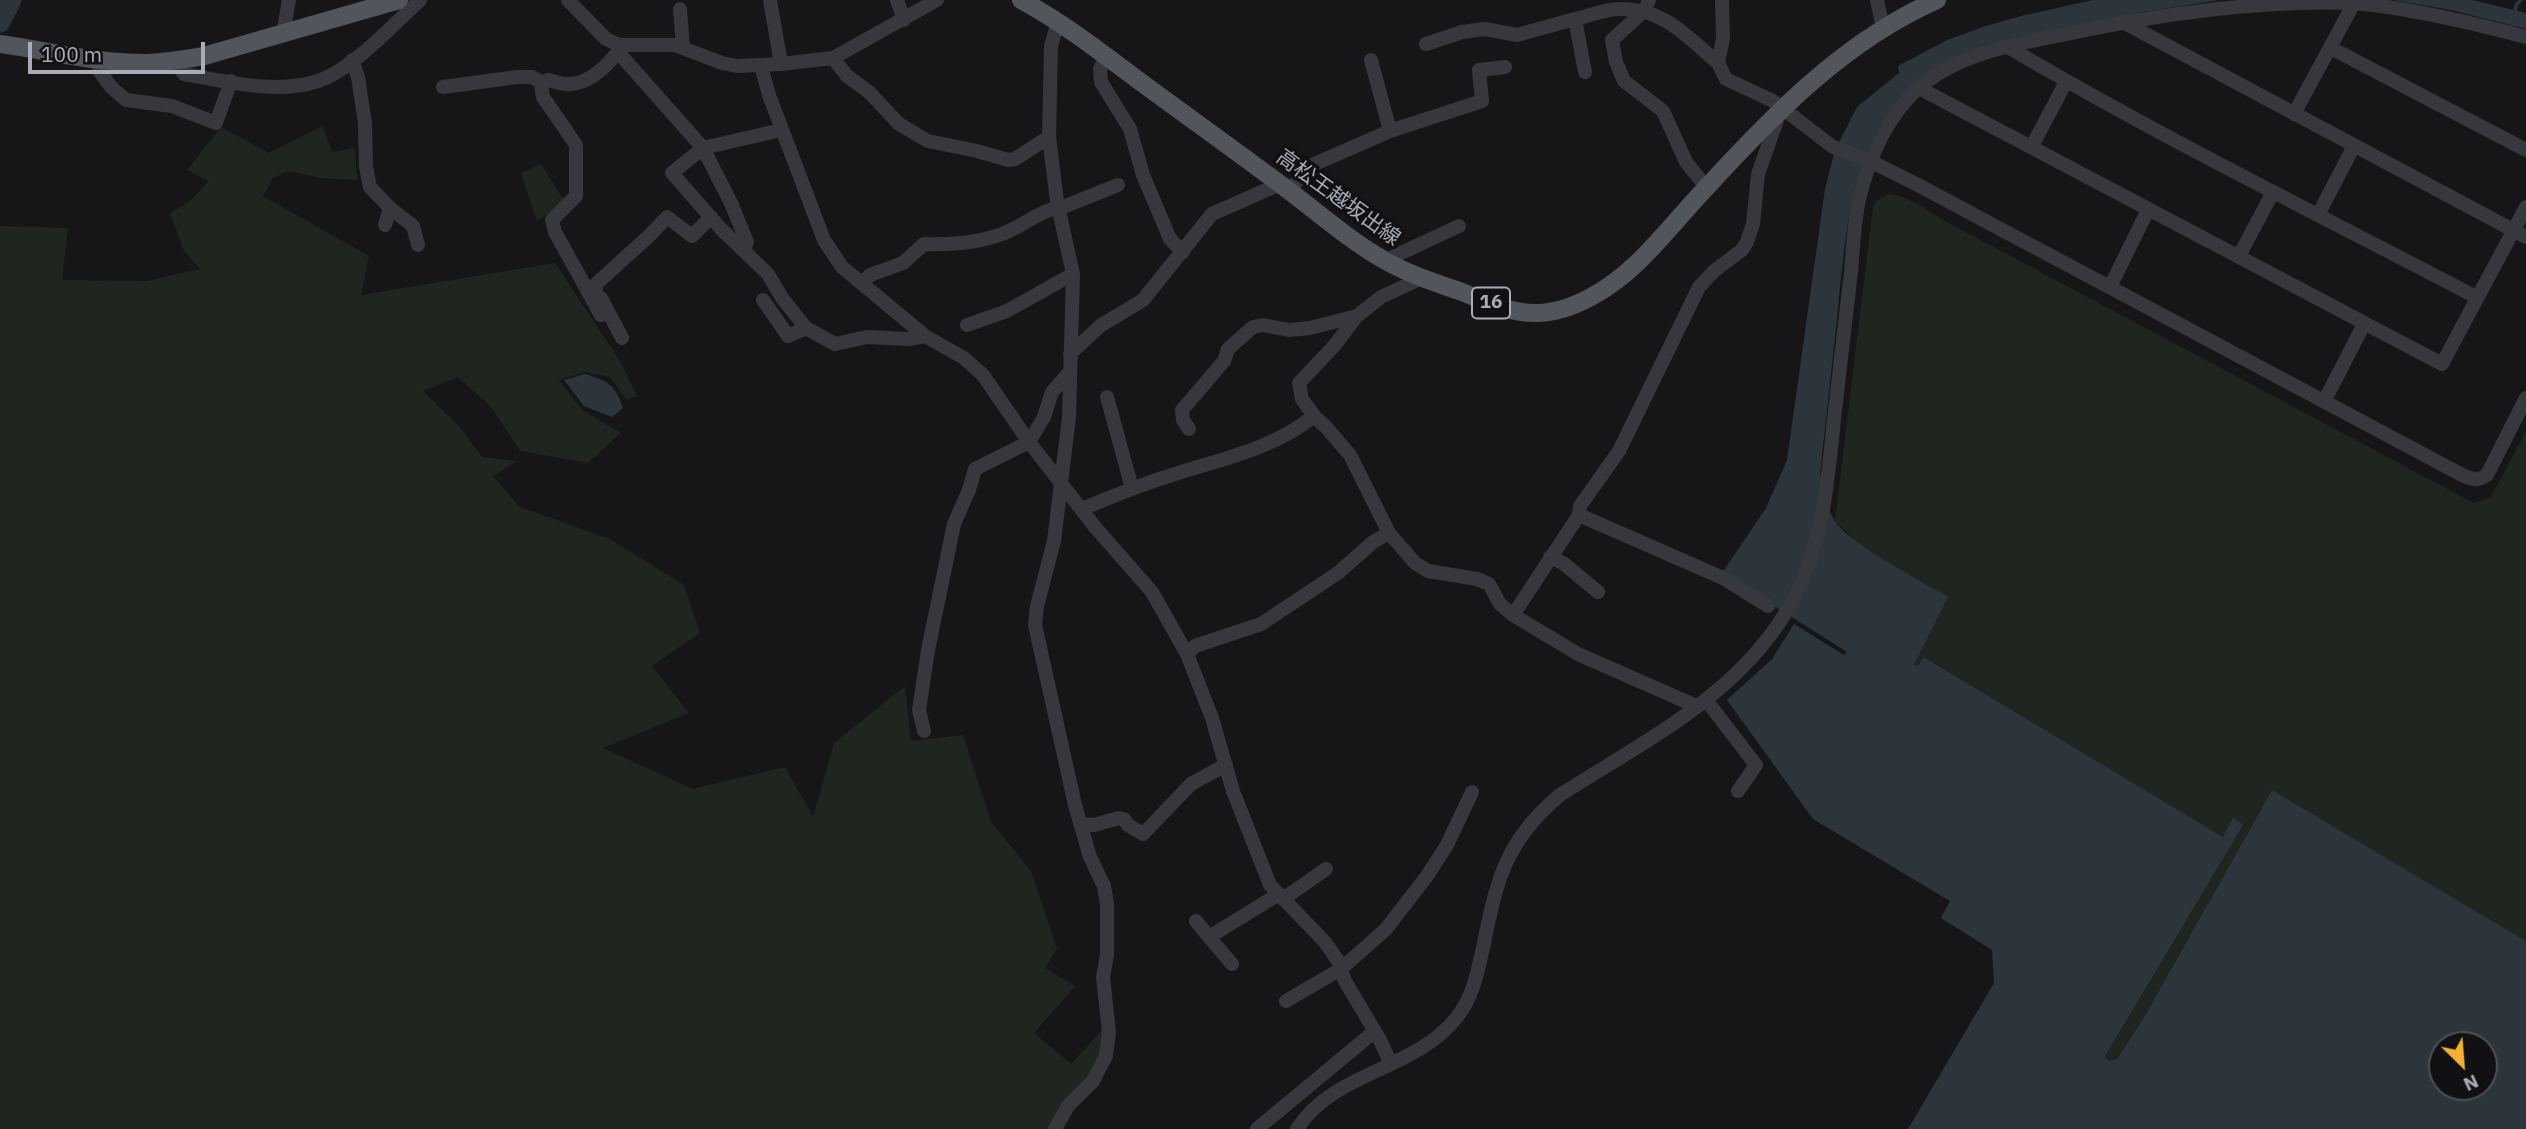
<!DOCTYPE html>
<meta charset="utf-8">
<style>
body{margin:0}
#map{position:relative;width:2526px;height:1129px;overflow:hidden;background:#161618;font-family:"IBM Plex Sans",sans-serif}
canvas{display:block}
.north{position:absolute;left:2428px;top:1031px;width:70px;height:70px;box-sizing:border-box;background:#111113;border:2px solid #4d4f55;border-radius:50%;rotate:155deg;font-size:19px;font-weight:700;line-height:28px;text-align:center;color:#a8adb8}
.north::after{content:'';display:block;margin:auto;width:24px;height:32px;background:#f2b134;clip-path:polygon(50% 0,100% 100%,50% 72%,0 100%)}
.scale{position:absolute;left:28px;top:42px;width:177px;height:32px;box-sizing:border-box;border:4px solid #a8adb8;border-top:0;padding-left:9px;font-size:21px;line-height:24px;white-space:nowrap;color:#a8adb8;-webkit-text-stroke:5px #111113;paint-order:stroke}
</style>
<div id="map">
<canvas width="2526" height="1129"></canvas>
<div class="north">N</div>
<div class="scale">100 m</div>
</div>
<script>
const ctx = document.querySelector('canvas').getContext('2d');
ctx.lineJoin = 'round';
function fillPath(path, color) { ctx.fillStyle = color; ctx.fill(path, 'evenodd'); }
function stroke(path, color, width, dash) { ctx.strokeStyle = color; ctx.lineWidth = width; ctx.lineCap = dash ? 'butt' : 'round'; ctx.setLineDash(dash || []); ctx.stroke(path); }
function label(font, color, halo, rows, align = 'center') {
  ctx.font = font + ' "IBM Plex Sans","Noto Sans JP",sans-serif'; ctx.lineWidth = 7; ctx.setLineDash([]); ctx.textBaseline = 'middle'; ctx.strokeStyle = halo; ctx.fillStyle = color; for (const [text, x, y, turn = 0] of rows) {
    ctx.save(); ctx.translate(x, y); ctx.rotate((+turn || 0) * Math.PI / 180); ctx.textAlign = isNaN(turn) ? turn : align; if (halo) ctx.strokeText(text, 0, 0); ctx.fillText(text, 0, 0); ctx.restore();
  }
}
fillPath(new Path2D(`
 M 323,126 L 332,152 L 355,148 L 357,180 L 321,178 L 288,171 L 273,178 L 263,196 L 369,256 L 361,295 L 555,263 L 620,361 L 637,396 L 626,399 L 610,377 L 585,372 L 559,380 L 582,410 L 621,433 L 588,463 L 520,451 L 491,407 L 458,377 L 423,391 L 459,426 L 482,457 L 517,461 L 493,476 L 520,507 L 610,539 L 684,585 L 700,633 L 652,666 L 689,713 L 603,748 L 693,789 L 785,767 L 813,817 L 834,743 L 905,686 L 911,741 L 963,735 L 991,822 L 1031,871 L 1057,949 L 1045,968 L 1075,986 L 1034,1033 L 1071,1064 L 1103,1029 C 1102,1037 1104,1049 1101,1057 C 1091,1085 1059,1100 1048,1129 L 0,1129 L 0,226 L 68,228 L 62,280 L 147,281 L 200,269 L 183,249 L 170,213 L 189,202 L 209,181 L 187,170 L 221,127 L 269,153 Z
 M 541,164 L 565,202 L 537,221 L 521,173 Z
 M 1889,194 C 1909,196 1926,210 1943,220 L 2474,503 L 2491,497 L 2526,431 L 2526,941 L 2272,790 L 2143,1019 L 2117,1059 L 2109,1061 L 2105,1056 L 2223,837 L 1925,657 L 1918,667 L 1914,665 L 1856,541 L 1835,521 L 1873,207 L 1876,201 Z`), '#1e261f');
fillPath(new Path2D(`
 M 2093,0 L 2220,0 L 2144,12 L 1960,55 C 1853,105 1849,206 1838,309 C 1832,364 1826,419 1820,474 C 1823,489 1826,508 1835,521 C 1851,545 1920,580 1948,597 L 1914,665 L 1918,666 L 1924,657 L 2223,837 L 2233,817 L 2243,825 L 2105,1056 L 2109,1061 L 2117,1059 L 2143,1019 L 2272,790 L 2526,941 L 2526,1129 L 1908,1129 L 1994,983 L 1992,950 L 1941,918 L 1950,901 L 1813,819 L 1727,700 L 1772,659 L 1794,624 L 1844,655 L 1847,652 L 1722,573 L 1766,508 L 1787,460 L 1825,189 L 1835,150 L 1857,107 L 1899,73 L 1898,66 L 1947,40 L 1986,26 L 2021,16 ZM 2442,1045 L 2484,1045 L 2484,1087 L 2442,1087 Z
 M 2392,0 L 2472,0 L 2526,13 L 2526,29 L 2451,10 Z
 M 585,374 C 608,381 615,384 623,408 L 612,417 L 584,406 L 564,380 Z`), '#2c353c');
stroke(new Path2D(`
 M 2515,13 L 2516,5 L 2521,0`), '#2c353c', 3.5);
stroke(new Path2D(`
 M 0,22 L 11,0`), '#2c353c', 21);
stroke(new Path2D(`
 M 568,0 L 606,39 L 619,45 L 675,45 L 722,63 L 737,66 L 781,64 L 833,58 L 937,0
 M 770,0 L 781,64
 M 897,0 L 904,20
 M 1649,0 L 1645,10 L 1612,40 L 1616,62 L 1624,81 L 1663,111 L 1686,162 L 1706,187
 M 1722,0 L 1723,38 L 1718,63 L 1726,79 L 1773,101 L 1833,147 L 1870,161 L 1916,184 L 2464,476 C 2474,480 2478,481 2487,475 L 2526,398
 M 1877,0 L 1883,28
 M 680,9 L 683,48
 M 2123,22 L 2526,237
 M 283,34 L 289,0
 M 1426,44 L 1462,32 L 1485,29 L 1517,35 L 1575,19
 M 2008,47 C 2160,137 2320,215 2476,297
 M 2331,48 L 2526,150
 M 618,52 L 703,148 L 731,203 L 747,242 L 744,249
 M 1106,56 L 1100,69 L 1101,82 L 1130,129 L 1143,175 L 1170,239 L 1183,252
 M 97,58 L 100,72 L 112,88 L 126,100 L 172,106 L 216,123 L 231,81
 M 833,58 L 847,76 L 869,92 L 899,124 L 928,141 L 977,151 L 1008,160 L 1015,159 L 1049,137
 M 352,60 L 358,77 L 365,123 L 366,167 L 370,187 L 390,208 L 385,225
 M 1371,60 L 1390,131
 M 174,61 L 184,74 C 227,81 276,95 318,81 C 352,70 394,24 420,0
 M 761,66 L 769,95 L 824,240 L 842,267 L 925,336 L 964,358 L 983,375 L 1029,442 L 1095,527 L 1152,592 L 1187,654
 M 1585,72 L 1575,19 C 1589,16 1605,9 1619,9 C 1664,8 1686,36 1718,63
 M 443,87 L 517,77 L 532,77 L 543,83
 M 1919,88 L 2442,364 L 2526,207
 M 2294,114 L 2354,3
 M 781,130 L 703,148 L 672,173 L 722,230 L 768,274 L 782,298 L 806,328
 M 2032,146 L 2066,82
 M 1289,191 L 1310,166 L 1390,131 L 1482,101 L 1479,70 L 1505,67
 M 390,208 L 413,226 L 418,245
 M 1058,209 L 1118,185
 M 2318,215 L 2354,146
 M 2239,256 L 2273,192
 M 1384,261 L 1459,226
 M 862,283 L 870,275 L 903,263 L 924,244 C 952,245 981,243 1007,232 C 1025,224 1039,212 1058,207
 M 2110,287 L 2148,210
 M 589,294 L 596,288 L 596,284 L 649,236 L 667,217 L 692,236 L 711,217
 M 601,298 L 622,338
 M 763,300 L 788,336 L 806,328 L 835,344 L 867,337 L 909,339 L 925,336
 M 601,315 L 555,232 L 552,220 L 576,196 L 576,145 L 543,97 L 541,84 L 548,80 C 554,81 564,85 570,84 C 593,83 610,62 623,46
 M 967,325 L 1007,311 L 1073,274
 M 1070,354 L 1100,326 L 1143,300 L 1212,214 L 1280,184
 M 1107,397 L 1132,488
 M 2322,400 L 2327,396 L 2364,324
 M 1314,416 L 1302,399 L 1299,383 L 1334,346 L 1357,316 L 1381,297 L 1424,277
 M 1189,429 L 1183,420 L 1182,410 L 1224,361 L 1228,349 L 1253,327 L 1263,325 L 1289,330 L 1310,328 L 1357,316
 M 1082,509 C 1111,497 1139,485 1169,476 C 1217,460 1274,449 1314,416 L 1326,427 L 1350,455 L 1389,533 L 1415,563 L 1428,571 L 1477,579 L 1489,584 L 1500,604 L 1513,615 L 1578,654 L 1696,706
 M 1579,515 L 1723,578 L 1768,606
 M 1389,533 L 1373,542 L 1338,573 L 1261,624 L 1195,646 L 1187,654 L 1212,718 L 1233,791 L 1270,885 L 1325,942 L 1338,961 L 1345,981 L 1380,1040 L 1391,1064
 M 1550,557 L 1563,563 L 1598,592
 M 1513,615 L 1579,515 L 1580,506 L 1619,451 L 1699,287 L 1714,271 L 1742,250 L 1747,242 L 1753,224 L 1758,174 L 1781,109
 M 1706,700 L 1756,765 L 1738,791
 M 924,731 L 919,710 L 928,650 L 954,524 L 969,490 L 975,469 L 1029,442 L 1044,417 L 1052,392 L 1070,372
 M 1080,824 L 1094,825 L 1119,818 L 1124,819 L 1128,825 L 1143,834 L 1191,784 L 1226,765
 M 1283,899 L 1326,869
 M 1196,921 L 1209,937 L 1279,894
 M 1209,937 L 1232,964
 M 1286,1001 L 1341,969 L 1386,929 L 1427,876 L 1447,845 L 1472,792
 M 1055,1129 L 1068,1106 L 1093,1081 L 1106,1056 L 1109,1032 L 1103,977 L 1107,955 L 1107,904 L 1104,886 L 1090,857 L 1075,805 L 1035,625 L 1037,606 L 1054,541 L 1069,417 L 1073,274 L 1057,201 L 1049,137 L 1051,46 L 1058,22
 M 1257,1129 L 1375,1031
 M 1297,1129 C 1334,1071 1415,1071 1457,1017 C 1474,996 1478,969 1484,943 C 1497,878 1507,839 1560,795 C 1646,740 1745,692 1794,598 C 1823,543 1828,480 1834,419 C 1840,370 1845,321 1851,272 C 1853,248 1854,223 1859,199 C 1870,155 1887,115 1922,85 C 1963,52 2017,44 2067,34 C 2160,14 2257,0 2352,3 C 2406,7 2473,23 2526,37`), '#37383d', 14);
stroke(new Path2D(`
 M 1021,0 C 1064,23 1103,54 1142,83 C 1191,119 1240,154 1288,190 C 1320,214 1349,240 1384,260 C 1408,274 1436,283 1462,292 C 1486,302 1512,314 1538,313 C 1574,312 1612,287 1637,263 C 1661,240 1683,212 1706,188 C 1773,115 1844,41 1937,0
 M 0,44 C 49,51 101,64 150,63 C 168,62 186,59 204,56 L 399,0`), '#53555c', 18);
for (const [x, y, w] of [
 [1491,303,38]
]) { const box = new Path2D(); box.roundRect(x - w / 2, y - 15.5, w, 31, 5); ctx.fillStyle = '#111113'; ctx.fill(box); stroke(box, '#a8adb8', 2); }
label('bold 19px', '#a8adb8', null, [
 ["16",1491,303]
]);
label('21px', '#a8adb8', '#111113', [
 ["高松王越坂出線",1338,198,36]
]);
</script>
